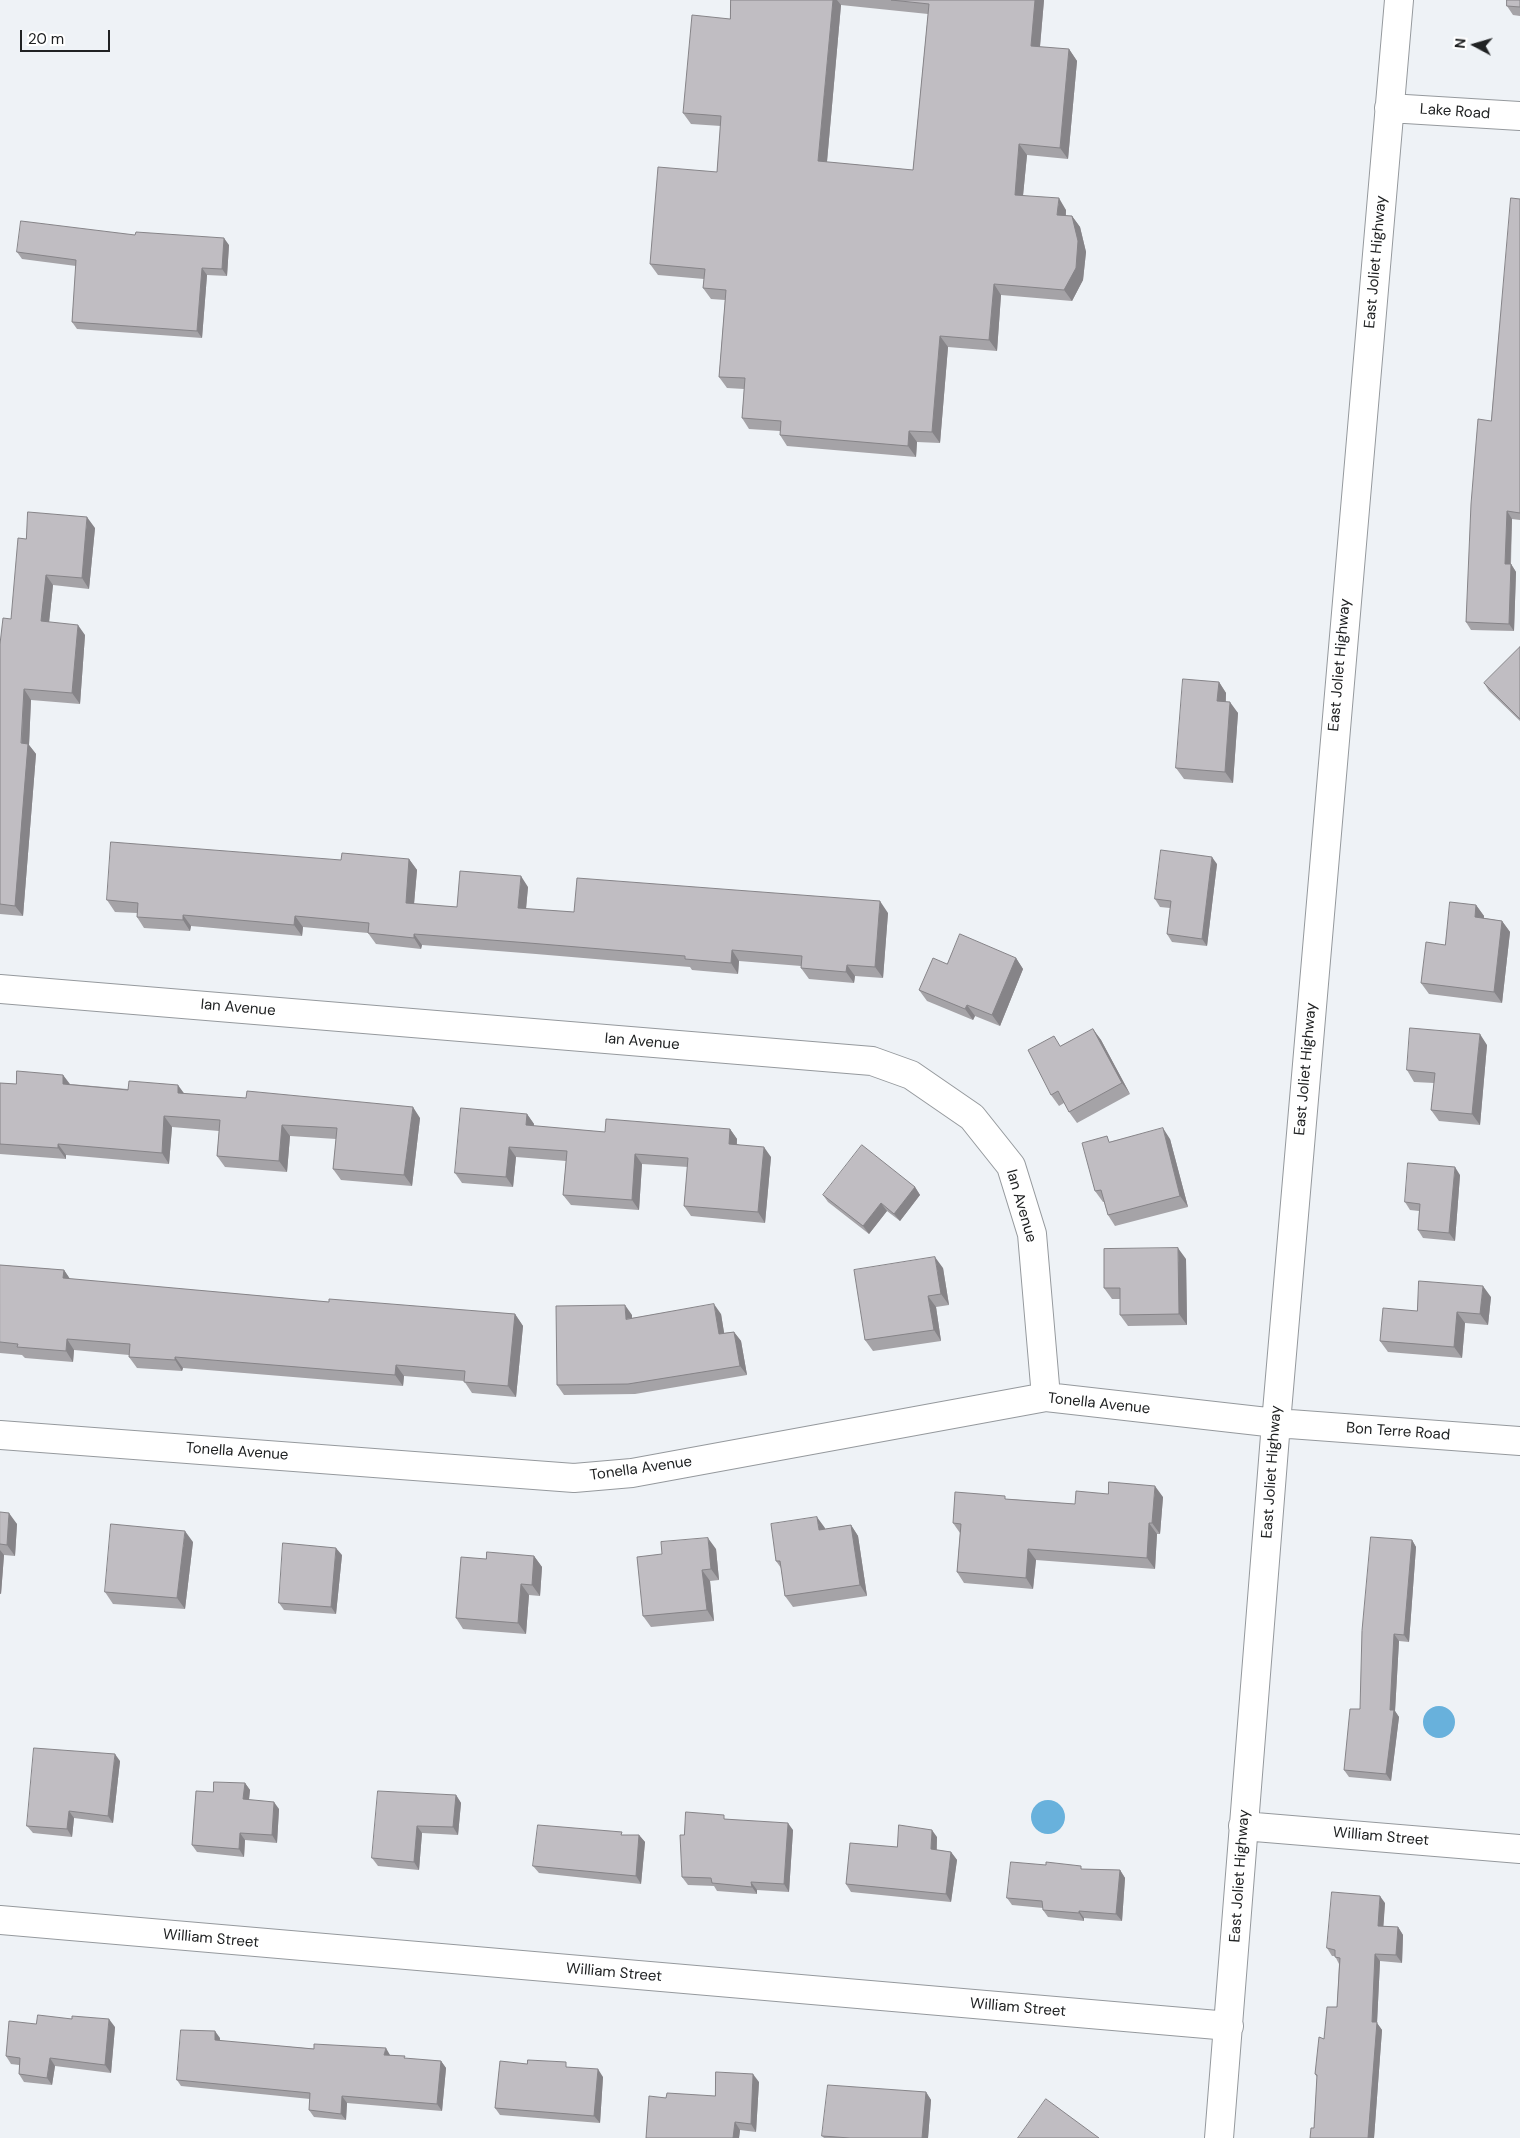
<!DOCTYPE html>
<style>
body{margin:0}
#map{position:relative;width:1520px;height:2138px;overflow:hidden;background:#eef2f6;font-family:"DM Sans",sans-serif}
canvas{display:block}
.north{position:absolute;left:1450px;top:20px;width:50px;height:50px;-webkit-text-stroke:4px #fff;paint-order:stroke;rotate:276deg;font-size:14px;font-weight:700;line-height:20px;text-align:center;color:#202223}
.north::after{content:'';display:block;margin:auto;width:18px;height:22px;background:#202223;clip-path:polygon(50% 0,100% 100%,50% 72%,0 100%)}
.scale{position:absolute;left:20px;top:30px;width:90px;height:22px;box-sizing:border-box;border:2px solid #202223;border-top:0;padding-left:6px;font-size:15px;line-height:18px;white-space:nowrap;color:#202223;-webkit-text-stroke:4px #fff;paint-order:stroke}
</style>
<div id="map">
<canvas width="1520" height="2138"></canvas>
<div class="north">N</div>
<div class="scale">20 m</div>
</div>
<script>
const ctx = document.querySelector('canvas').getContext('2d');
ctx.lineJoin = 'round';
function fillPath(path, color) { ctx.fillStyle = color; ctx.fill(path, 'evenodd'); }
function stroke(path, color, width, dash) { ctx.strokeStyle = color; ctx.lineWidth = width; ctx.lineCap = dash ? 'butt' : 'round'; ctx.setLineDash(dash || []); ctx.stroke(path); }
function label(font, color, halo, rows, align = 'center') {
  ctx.font = font + ' "DM Sans",sans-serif'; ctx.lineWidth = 5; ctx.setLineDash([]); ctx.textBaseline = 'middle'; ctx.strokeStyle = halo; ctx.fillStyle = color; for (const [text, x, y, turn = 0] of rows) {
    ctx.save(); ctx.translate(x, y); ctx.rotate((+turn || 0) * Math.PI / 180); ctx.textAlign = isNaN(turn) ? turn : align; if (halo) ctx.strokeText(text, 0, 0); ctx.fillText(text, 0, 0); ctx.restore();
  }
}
fillPath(new Path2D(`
 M1423 1722a16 16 0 1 1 32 0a16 16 0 1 1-32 0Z
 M1031 1817a17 17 0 1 1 34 0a17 17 0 1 1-34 0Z`), '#68b1dc');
const minor = new Path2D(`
 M 1389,108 L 1520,116
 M 0,989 L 872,1061 L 911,1075 L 972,1117 L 1011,1166 L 1032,1234 L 1046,1397
 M 0,1435 L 574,1478 L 632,1473 L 1046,1397 L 1276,1423 L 1520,1441
 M 1243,1826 L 1520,1849
 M 0,1920 L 1229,2026
 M 1219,2138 L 1276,1423 L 1399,0`);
stroke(minor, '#95999d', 30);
stroke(minor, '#fff', 28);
fillPath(new Path2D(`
 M 731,0 L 1044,0 L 1040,47 L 1069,49 L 1077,61 L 1068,159 L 1027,155 L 1023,195 L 1066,210 L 1066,216 L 1072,216 L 1080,227 L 1086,252 L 1083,280 L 1072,301 L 1001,295 L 997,351 L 948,347 L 940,443 L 917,442 L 916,457 L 787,446 L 780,435 L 780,431 L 749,429 L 742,418 L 744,389 L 727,388 L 719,377 L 725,300 L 711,299 L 703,288 L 704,279 L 658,275 L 650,264 L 717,172 L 721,126 L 691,124 L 683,113 L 730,19 ZM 841,5 L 928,14 L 913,170 L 827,162 Z
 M 1520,0 L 1520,16 L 1513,15 L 1507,6 Z
 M 1520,199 L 1520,520 L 1512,519 L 1511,564 L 1516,572 L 1514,631 L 1471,630 L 1466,622 Z
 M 135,235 L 229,245 L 227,276 L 207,275 L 202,338 L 77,329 L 72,322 L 76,266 L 22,259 L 17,252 Z
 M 95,528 L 89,589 L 53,585 L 49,622 L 85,635 L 80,704 L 31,700 L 29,745 L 36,754 L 23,916 L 0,914 L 0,644 L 11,619 L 26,539 Z
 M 1520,647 L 1520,721 L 1489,691 L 1484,683 Z
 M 1219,682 L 1226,693 L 1226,702 L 1238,713 L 1233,783 L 1184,779 L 1176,768 Z
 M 409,859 L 417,870 L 414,904 L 457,907 L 528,887 L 526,909 L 574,912 L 888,913 L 883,978 L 855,976 L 854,983 L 809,979 L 801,968 L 801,966 L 739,961 L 738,974 L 692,970 L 690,967 L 536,954 L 422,945 L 421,949 L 376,944 L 368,933 L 303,927 L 302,936 L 191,926 L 190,931 L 144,928 L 137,917 L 137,913 L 115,912 L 107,900 L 341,860 Z
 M 1217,864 L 1207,946 L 1172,942 L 1167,934 L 1170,908 L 1160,907 L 1155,899 Z
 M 1476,905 L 1484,916 L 1484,918 L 1502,921 L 1510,932 L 1502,1003 L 1429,994 L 1421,983 L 1445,945 Z
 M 1016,958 L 1023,969 L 1000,1026 L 975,1016 L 973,1020 L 927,1001 L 919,990 L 947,964 Z
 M 1093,1029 L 1101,1040 L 1130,1094 L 1077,1123 L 1069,1112 L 1064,1103 L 1059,1106 L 1051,1095 L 1061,1046 Z
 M 1487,1045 L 1480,1125 L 1439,1121 L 1431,1110 L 1434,1083 L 1414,1082 L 1407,1070 Z
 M 63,1075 L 70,1084 L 185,1094 L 420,1118 L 412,1186 L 341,1180 L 333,1169 L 336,1139 L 290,1136 L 287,1172 L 225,1167 L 217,1156 L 219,1131 L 172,1127 L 169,1164 L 66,1155 L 66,1159 L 0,1154 L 0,1083 L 16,1084 Z
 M 527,1114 L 534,1124 L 534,1126 L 605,1132 L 730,1129 L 737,1139 L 737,1144 L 771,1157 L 765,1223 L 691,1216 L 684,1206 L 688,1167 L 642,1164 L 639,1210 L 571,1205 L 563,1195 L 566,1161 L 516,1157 L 513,1187 L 462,1183 L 455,1173 Z
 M 1170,1139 L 1188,1207 L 1115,1226 L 1108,1215 L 1104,1202 L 1103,1202 L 1095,1191 L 1111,1142 Z
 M 1460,1175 L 1455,1241 L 1423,1238 L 1418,1230 L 1419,1211 L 1410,1210 L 1405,1202 Z
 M 915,1187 L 920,1195 L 900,1221 L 887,1211 L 869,1234 L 828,1202 L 823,1195 Z
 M 1186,1259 L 1187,1325 L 1128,1326 L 1120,1315 L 1120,1299 L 1112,1299 L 1104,1288 Z
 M 0,1265 L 64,1270 L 70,1279 L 329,1302 L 515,1314 L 523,1326 L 516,1397 L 472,1393 L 464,1381 L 404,1376 L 403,1386 L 183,1368 L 182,1371 L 137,1368 L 129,1357 L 129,1355 L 74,1350 L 73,1362 L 25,1358 L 22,1355 L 0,1353 Z
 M 943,1268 L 949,1305 L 936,1307 L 941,1341 L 873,1351 L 865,1340 Z
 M 1491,1297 L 1488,1325 L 1465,1323 L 1462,1358 L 1388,1352 L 1380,1341 L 1417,1311 Z
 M 721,1314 L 724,1333 L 734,1332 L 741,1341 L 747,1375 L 635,1394 L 564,1395 L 557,1385 L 632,1315 L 632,1318 Z
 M 1108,1494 L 1163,1497 L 1160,1534 L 1157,1534 L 1155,1569 L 1036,1560 L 1033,1589 L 964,1583 L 957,1572 L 960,1533 L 953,1523 L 1008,1499 L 1075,1504 Z
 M 0,1512 L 17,1524 L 15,1556 L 4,1555 L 1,1594 L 0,1594 Z
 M 851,1525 L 858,1536 L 867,1596 L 793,1607 L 785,1596 L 781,1568 L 776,1561 L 825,1528 L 825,1529 Z
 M 1412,1540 L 1416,1547 L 1409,1642 L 1399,1641 L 1395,1711 L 1399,1717 L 1391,1781 L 1349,1777 L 1344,1770 L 1360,1709 Z
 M 193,1542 L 185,1609 L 113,1604 L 105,1592 Z
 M 716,1549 L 719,1580 L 710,1581 L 714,1621 L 651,1627 L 643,1616 L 662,1554 Z
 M 342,1555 L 336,1614 L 284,1610 L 279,1603 Z
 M 534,1556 L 542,1567 L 540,1596 L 529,1595 L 526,1634 L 463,1629 L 456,1618 L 486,1559 Z
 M 120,1761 L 113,1823 L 74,1818 L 72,1837 L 33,1833 L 27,1826 Z
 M 245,1783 L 250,1790 L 249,1800 L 279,1809 L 277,1843 L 245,1840 L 244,1857 L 197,1852 L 192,1845 L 213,1792 Z
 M 456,1795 L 461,1803 L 458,1835 L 422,1833 L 419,1870 L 378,1866 L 372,1858 Z
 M 726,1819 L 793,1830 L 789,1892 L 757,1890 L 757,1894 L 717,1891 L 714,1886 L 688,1885 L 682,1877 L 684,1835 Z
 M 624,1835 L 639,1835 L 645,1842 L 641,1884 L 539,1873 L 533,1866 Z
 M 937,1837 L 937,1850 L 951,1852 L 957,1860 L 951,1902 L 851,1892 L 846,1884 L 897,1847 Z
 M 1084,1869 L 1120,1870 L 1125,1878 L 1122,1921 L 1084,1918 L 1084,1921 L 1048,1917 L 1043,1910 L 1043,1908 L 1012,1905 L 1007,1898 Z
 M 1385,1903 L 1383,1926 L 1398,1927 L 1403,1935 L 1402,1963 L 1380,1961 L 1377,2023 L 1382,2030 L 1374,2138 L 1310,2138 L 1314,2128 L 1317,2077 L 1315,2074 L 1324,2039 L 1337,2007 L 1339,1964 L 1335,1956 L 1332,1956 L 1327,1948 Z
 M 36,2024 L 115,2027 L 111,2073 L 55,2066 L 52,2085 L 24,2082 L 19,2074 L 19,2065 L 11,2064 L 6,2056 Z
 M 220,2038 L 220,2041 L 390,2055 L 407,2059 L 441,2061 L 446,2068 L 442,2111 L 347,2103 L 346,2120 L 314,2117 L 309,2110 L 310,2099 L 181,2086 L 177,2080 Z
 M 570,2067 L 603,2077 L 600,2123 L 500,2115 L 495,2108 Z
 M 759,2082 L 756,2132 L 740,2130 L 739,2138 L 646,2138 L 666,2098 L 715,2096 Z
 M 926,2092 L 931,2100 L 928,2138 L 824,2138 L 822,2136 Z`), '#a5a3a7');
fillPath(new Path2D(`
 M 833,0 L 837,0 L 841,5 L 826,172 L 818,161 Z
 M 1035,0 L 1044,0 L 1039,57 L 1031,46 Z
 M 1069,49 L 1077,61 L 1068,159 L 1060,148 Z
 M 1019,144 L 1027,155 L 1022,206 L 1015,195 Z
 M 1059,198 L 1066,210 L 1065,226 L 1057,215 Z
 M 1072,216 L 1080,227 L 1086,252 L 1083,280 L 1072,301 L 1064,290 Z
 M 224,238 L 229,245 L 227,276 L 222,269 Z
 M 202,268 L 207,275 L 202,338 L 197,331 Z
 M 994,284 L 1001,295 L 997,351 L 989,340 Z
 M 940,336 L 948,347 L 940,443 L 932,432 Z
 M 909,431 L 917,442 L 916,457 L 908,446 Z
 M 1507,511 L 1512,519 L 1510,572 L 1505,564 Z
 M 87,517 L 95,528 L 89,589 L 82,578 Z
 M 1511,564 L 1516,572 L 1514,631 L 1509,624 Z
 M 46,575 L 53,585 L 48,632 L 41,621 Z
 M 78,625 L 85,635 L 80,704 L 72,693 Z
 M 1219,682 L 1226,693 L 1225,712 L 1217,701 Z
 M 24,689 L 31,700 L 29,745 L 36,754 L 23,916 L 15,906 Z
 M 1230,702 L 1238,713 L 1233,783 L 1225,772 Z
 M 1212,857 L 1217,864 L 1207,946 L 1202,939 Z
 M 409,859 L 417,870 L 413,915 L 406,903 Z
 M 521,876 L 528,887 L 525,919 L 518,908 Z
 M 880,901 L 888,913 L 883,978 L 875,967 Z
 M 1476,905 L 1484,916 L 1483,928 L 1475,917 Z
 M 183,915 L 191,926 L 190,931 L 183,920 Z
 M 295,916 L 303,927 L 302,936 L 294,925 Z
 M 1502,921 L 1510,932 L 1502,1003 L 1494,992 Z
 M 414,934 L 422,945 L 421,949 L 414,938 Z
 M 732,950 L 739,961 L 738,974 L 731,963 Z
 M 1016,958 L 1023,969 L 1000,1026 L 992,1015 Z
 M 847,965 L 855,976 L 854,983 L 846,972 Z
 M 967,1005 L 975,1016 L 973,1020 L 965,1009 Z
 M 1093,1029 L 1101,1040 L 1130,1094 L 1122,1083 Z
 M 1480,1034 L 1487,1045 L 1480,1125 L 1472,1114 Z
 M 63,1075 L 71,1086 L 63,1084 Z
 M 178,1085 L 186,1096 L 178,1093 Z
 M 413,1107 L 420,1118 L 412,1186 L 404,1175 Z
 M 527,1114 L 534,1124 L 533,1135 L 526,1125 Z
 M 164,1116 L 172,1127 L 169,1164 L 162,1153 Z
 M 282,1125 L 290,1136 L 287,1172 L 279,1161 Z
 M 1163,1128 L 1170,1139 L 1188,1207 L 1180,1196 Z
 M 730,1129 L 737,1139 L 736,1154 L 729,1144 Z
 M 58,1144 L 66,1155 L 66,1159 L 58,1148 Z
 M 509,1147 L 516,1157 L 513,1187 L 506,1177 Z
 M 764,1147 L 771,1157 L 765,1223 L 758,1212 Z
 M 635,1154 L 642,1164 L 639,1210 L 632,1200 Z
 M 1455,1167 L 1460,1175 L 1455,1241 L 1449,1233 Z
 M 915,1187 L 920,1195 L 900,1221 L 894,1214 Z
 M 881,1203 L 887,1211 L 869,1234 L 863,1226 Z
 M 1178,1248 L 1186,1259 L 1187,1325 L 1179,1314 Z
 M 935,1257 L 943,1268 L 949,1305 L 941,1294 Z
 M 64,1270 L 72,1282 L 63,1278 Z
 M 1483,1286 L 1491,1297 L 1488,1325 L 1480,1314 Z
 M 928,1296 L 936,1307 L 941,1341 L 934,1330 Z
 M 714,1304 L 721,1314 L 726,1344 L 719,1334 Z
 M 625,1305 L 632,1315 L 632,1329 L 626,1319 Z
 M 1457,1312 L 1465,1323 L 1462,1358 L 1454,1347 Z
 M 515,1314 L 523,1326 L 516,1397 L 508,1386 Z
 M 734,1332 L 741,1341 L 747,1375 L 740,1366 Z
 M 67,1339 L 74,1350 L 73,1362 L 66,1351 Z
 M 175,1357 L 183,1368 L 182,1371 L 175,1360 Z
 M 396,1365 L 404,1376 L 403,1386 L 395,1375 Z
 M 1155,1486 L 1163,1497 L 1160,1534 L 1152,1523 Z
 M 9,1513 L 17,1524 L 15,1556 L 7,1545 Z
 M 817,1517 L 825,1528 L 827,1541 L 819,1530 Z
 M 1149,1523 L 1157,1534 L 1155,1569 L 1147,1558 Z
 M 851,1525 L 858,1536 L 867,1596 L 860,1585 Z
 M 185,1531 L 193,1542 L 185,1609 L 177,1598 Z
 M 708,1538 L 716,1549 L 719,1580 L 711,1569 Z
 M 1412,1540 L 1416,1547 L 1409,1642 L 1404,1635 Z
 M 336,1548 L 342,1555 L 336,1614 L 331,1607 Z
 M 1028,1549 L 1036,1560 L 1033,1589 L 1026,1578 Z
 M 0,1550 L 4,1555 L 1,1594 L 0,1593 Z
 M 534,1556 L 542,1567 L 540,1596 L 532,1585 Z
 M 702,1570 L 710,1581 L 714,1621 L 707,1610 Z
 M 521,1584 L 529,1595 L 526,1634 L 518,1623 Z
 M 1394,1634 L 1399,1641 L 1395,1711 L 1399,1717 L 1391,1781 L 1386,1774 Z
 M 115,1754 L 120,1761 L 113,1823 L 108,1816 Z
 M 245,1783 L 250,1790 L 248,1807 L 243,1799 Z
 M 456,1795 L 461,1803 L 458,1835 L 453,1827 Z
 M 274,1802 L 279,1809 L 277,1843 L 272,1835 Z
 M 69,1811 L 74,1818 L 72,1837 L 67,1829 Z
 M 788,1823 L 793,1830 L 789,1892 L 784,1884 Z
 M 417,1826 L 422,1833 L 419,1870 L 414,1862 Z
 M 932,1830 L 937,1837 L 936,1857 L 931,1849 Z
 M 240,1833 L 245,1840 L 244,1857 L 239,1849 Z
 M 639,1835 L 645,1842 L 641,1884 L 636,1876 Z
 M 951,1852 L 957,1860 L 951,1902 L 946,1894 Z
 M 1120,1870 L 1125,1878 L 1122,1921 L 1116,1914 Z
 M 751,1882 L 757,1890 L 757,1894 L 752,1887 Z
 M 1380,1896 L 1385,1903 L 1383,1933 L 1378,1926 Z
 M 1079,1911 L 1084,1918 L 1084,1921 L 1079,1913 Z
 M 1398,1927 L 1403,1935 L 1402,1963 L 1396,1955 Z
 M 1375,1954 L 1380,1961 L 1377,2023 L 1382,2030 L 1374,2138 L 1368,2138 L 1372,2022 Z
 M 109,2019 L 115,2027 L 111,2073 L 105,2065 Z
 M 215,2031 L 220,2038 L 219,2047 L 215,2040 Z
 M 386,2048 L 390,2055 L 384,2055 Z
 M 50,2058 L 55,2066 L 52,2085 L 47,2078 Z
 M 441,2061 L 446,2068 L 442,2111 L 437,2104 Z
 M 598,2069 L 603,2077 L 600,2123 L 594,2116 Z
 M 753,2074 L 759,2082 L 756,2132 L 751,2124 Z
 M 926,2092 L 931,2100 L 928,2138 L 922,2138 Z
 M 342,2096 L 347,2103 L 346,2120 L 341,2114 Z
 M 735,2122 L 740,2130 L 739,2138 L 733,2138 Z`), '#868488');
const building = new Path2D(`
 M 731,0 L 833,0 L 818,161 L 913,170 L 929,4 L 891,0 L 1035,0 L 1031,46 L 1069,49 L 1060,148 L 1019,144 L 1015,195 L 1059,198 L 1057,215 L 1072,216 L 1078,241 L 1076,268 L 1064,290 L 994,284 L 989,340 L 940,336 L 932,432 L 909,431 L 908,446 L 780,435 L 781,421 L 742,418 L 745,378 L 719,377 L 726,290 L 703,288 L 705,269 L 650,264 L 658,167 L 717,172 L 721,116 L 683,113 L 692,15 L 730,19 Z
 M 1507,0 L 1520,0 L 1520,7 L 1507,6 Z
 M 1511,198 L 1520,199 L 1520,513 L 1507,511 L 1505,564 L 1511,564 L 1509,624 L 1466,622 L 1471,504 L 1478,419 L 1491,421 Z
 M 21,221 L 135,235 L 136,232 L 224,238 L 222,269 L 202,268 L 197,331 L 72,322 L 76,260 L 17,252 Z
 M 28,512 L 87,517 L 82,578 L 46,575 L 41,621 L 78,625 L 72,693 L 24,689 L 21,743 L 28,744 L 15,906 L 0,904 L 0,644 L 3,618 L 11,619 L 18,538 L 26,539 Z
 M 1520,647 L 1520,719 L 1484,683 Z
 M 1183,679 L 1219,682 L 1217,701 L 1230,702 L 1225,772 L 1176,768 Z
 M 111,842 L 341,860 L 342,853 L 409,859 L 406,903 L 457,907 L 460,871 L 521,876 L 518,908 L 574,912 L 577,878 L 880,901 L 875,967 L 847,965 L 846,972 L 801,968 L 802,956 L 732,950 L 731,963 L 685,959 L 685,956 L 529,943 L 414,934 L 414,938 L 368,933 L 369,923 L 295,916 L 294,925 L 183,915 L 183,920 L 137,917 L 138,903 L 107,900 Z
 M 1161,850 L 1212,857 L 1202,939 L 1167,934 L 1171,901 L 1155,899 Z
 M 1450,902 L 1476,905 L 1475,917 L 1502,921 L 1494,992 L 1421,983 L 1426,942 L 1445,945 Z
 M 960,934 L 1016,958 L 992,1015 L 967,1005 L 965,1009 L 919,990 L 933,958 L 947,964 Z
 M 1410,1028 L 1480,1034 L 1472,1114 L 1431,1110 L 1435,1073 L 1407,1070 Z
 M 1093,1029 L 1122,1083 L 1069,1112 L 1058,1091 L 1051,1095 L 1028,1050 L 1054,1036 L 1060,1046 Z
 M 17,1071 L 63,1075 L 63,1084 L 128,1090 L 129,1081 L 178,1085 L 178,1093 L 246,1098 L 247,1091 L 413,1107 L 404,1175 L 333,1169 L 337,1128 L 282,1125 L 279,1161 L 217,1156 L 220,1120 L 164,1116 L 162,1153 L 58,1144 L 58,1148 L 0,1144 L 0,1083 L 16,1084 Z
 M 461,1108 L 527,1114 L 526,1125 L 605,1132 L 606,1119 L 730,1129 L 729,1144 L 764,1147 L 758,1212 L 684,1206 L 688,1158 L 635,1154 L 632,1200 L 563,1195 L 567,1151 L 509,1147 L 506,1177 L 455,1173 Z
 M 1163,1128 L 1180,1196 L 1108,1215 L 1101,1190 L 1095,1191 L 1082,1143 L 1107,1136 L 1109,1142 Z
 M 862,1145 L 915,1187 L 894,1214 L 881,1203 L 863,1226 L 823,1195 Z
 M 1408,1163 L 1455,1167 L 1449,1233 L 1418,1230 L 1420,1204 L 1405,1202 Z
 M 1178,1248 L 1179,1314 L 1120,1315 L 1120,1288 L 1104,1288 L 1104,1249 Z
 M 935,1257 L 941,1294 L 928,1296 L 934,1330 L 865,1340 L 854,1270 Z
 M 0,1265 L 64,1270 L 63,1278 L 329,1302 L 329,1299 L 515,1314 L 508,1386 L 464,1382 L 465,1371 L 396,1365 L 395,1375 L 175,1357 L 175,1360 L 129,1357 L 130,1344 L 67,1339 L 66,1351 L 17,1347 L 18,1344 L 0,1342 Z
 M 1419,1281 L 1483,1286 L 1480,1314 L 1457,1312 L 1454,1347 L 1380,1341 L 1383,1308 L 1417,1311 Z
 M 714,1304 L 719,1334 L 734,1332 L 740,1366 L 628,1384 L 557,1385 L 556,1306 L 625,1305 L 626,1319 Z
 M 1109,1482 L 1155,1486 L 1152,1523 L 1149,1523 L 1147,1558 L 1028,1549 L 1026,1578 L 957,1572 L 961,1524 L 953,1523 L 955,1492 L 1005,1496 L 1005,1499 L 1075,1504 L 1076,1491 L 1108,1494 Z
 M 0,1512 L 9,1513 L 7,1545 L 0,1544 Z
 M 817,1517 L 819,1530 L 851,1525 L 860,1585 L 785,1596 L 780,1561 L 776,1561 L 771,1524 Z
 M 111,1524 L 185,1531 L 177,1598 L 105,1592 Z
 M 1371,1537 L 1412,1540 L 1404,1635 L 1394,1634 L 1390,1710 L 1394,1710 L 1386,1774 L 1344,1770 L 1350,1709 L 1360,1709 L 1362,1631 Z
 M 708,1538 L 711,1569 L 702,1570 L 707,1610 L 643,1616 L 637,1557 L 662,1554 L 661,1542 Z
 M 283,1543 L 336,1548 L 331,1607 L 279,1603 Z
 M 487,1552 L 534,1556 L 532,1585 L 521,1584 L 518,1623 L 456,1618 L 461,1557 L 486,1559 Z
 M 34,1748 L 115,1754 L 108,1816 L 69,1811 L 67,1829 L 27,1826 Z
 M 214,1782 L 245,1783 L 243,1799 L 274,1802 L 272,1835 L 240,1833 L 239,1849 L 192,1845 L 196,1791 L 213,1792 Z
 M 378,1791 L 456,1795 L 453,1827 L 417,1826 L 414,1862 L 372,1858 Z
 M 686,1812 L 724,1815 L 724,1819 L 788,1823 L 784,1884 L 751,1882 L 752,1887 L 712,1883 L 711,1878 L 682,1877 L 680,1835 L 684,1835 Z
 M 538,1825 L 622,1832 L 621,1835 L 639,1835 L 636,1876 L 533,1866 Z
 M 899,1825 L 932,1830 L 931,1849 L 951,1852 L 946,1894 L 846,1884 L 850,1843 L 897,1847 Z
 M 1011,1862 L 1046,1865 L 1046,1862 L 1081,1866 L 1081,1869 L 1120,1870 L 1116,1914 L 1079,1911 L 1079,1913 L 1043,1910 L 1042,1901 L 1007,1898 Z
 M 1332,1892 L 1380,1896 L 1378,1926 L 1398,1927 L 1396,1955 L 1375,1954 L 1372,2022 L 1377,2022 L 1368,2138 L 1310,2138 L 1311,2128 L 1314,2128 L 1317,2075 L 1315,2074 L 1319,2037 L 1324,2039 L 1327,2007 L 1337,2007 L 1340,1958 L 1335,1957 L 1335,1950 L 1327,1948 Z
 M 38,2015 L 72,2019 L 72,2016 L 109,2019 L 105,2065 L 50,2058 L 47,2078 L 19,2074 L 20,2058 L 6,2056 L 9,2021 L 36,2024 Z
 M 181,2030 L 215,2031 L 215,2040 L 314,2049 L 314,2044 L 386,2048 L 384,2055 L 405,2056 L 404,2058 L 441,2061 L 437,2104 L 342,2096 L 341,2114 L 309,2110 L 310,2093 L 177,2080 Z
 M 528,2060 L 566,2062 L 566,2067 L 598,2069 L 594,2116 L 495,2108 L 500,2061 L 527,2064 Z
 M 716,2072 L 753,2074 L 751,2124 L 735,2122 L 733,2138 L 646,2138 L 649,2096 L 666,2098 L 667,2093 L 715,2096 Z
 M 828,2085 L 926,2092 L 922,2138 L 850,2138 L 822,2136 Z
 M 1046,2099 L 1099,2138 L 1018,2138 Z`);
fillPath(building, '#c0bdc2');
stroke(building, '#868488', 1);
label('15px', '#202223', '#fff', [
 ["Lake Road",1455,112,4],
 ["East Joliet Highway",1376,262,-85],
 ["East Joliet Highway",1340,665,-85],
 ["Ian Avenue",238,1008,5],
 ["Ian Avenue",642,1042,5],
 ["East Joliet Highway",1306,1069,-85],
 ["Ian Avenue",1021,1206,74],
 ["Tonella Avenue",1099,1404,6],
 ["Bon Terre Road",1398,1432,4],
 ["Tonella Avenue",237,1452,4],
 ["Tonella Avenue",641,1469,-8],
 ["East Joliet Highway",1272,1472,-86],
 ["William Street",1381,1837,5],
 ["East Joliet Highway",1240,1876,-86],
 ["William Street",211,1939,5],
 ["William Street",614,1973,5],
 ["William Street",1018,2008,5]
]);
</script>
